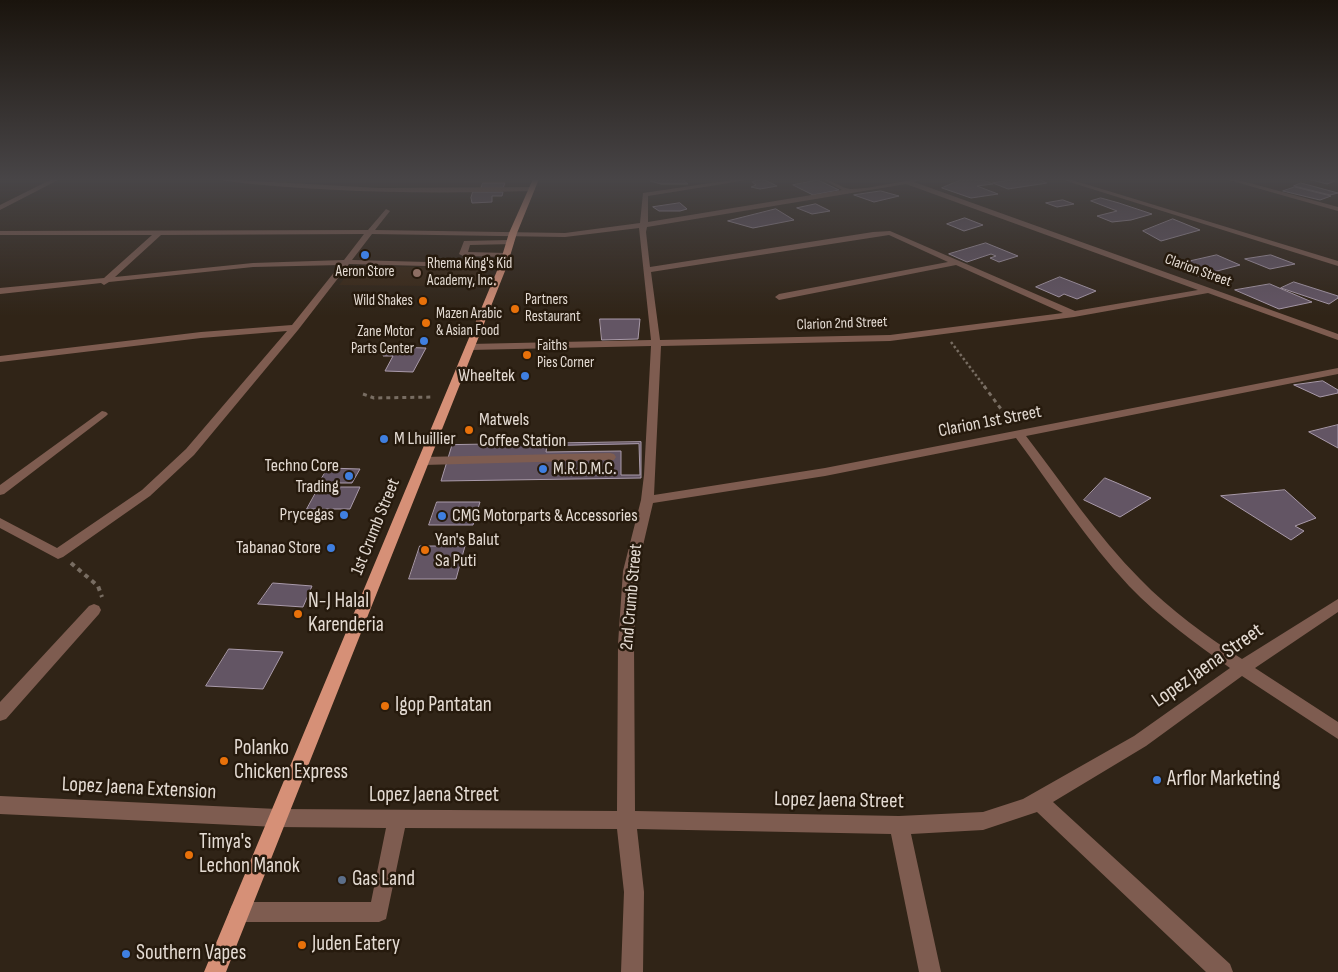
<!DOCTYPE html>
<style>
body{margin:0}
canvas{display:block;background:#302417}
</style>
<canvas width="1338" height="972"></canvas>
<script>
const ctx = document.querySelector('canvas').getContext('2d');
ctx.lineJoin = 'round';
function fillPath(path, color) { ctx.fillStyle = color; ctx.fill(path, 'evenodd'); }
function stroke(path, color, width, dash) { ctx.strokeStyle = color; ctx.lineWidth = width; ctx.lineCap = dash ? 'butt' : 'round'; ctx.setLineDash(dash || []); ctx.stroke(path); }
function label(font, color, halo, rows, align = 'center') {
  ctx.font = font + ' "Sofia Sans Condensed",sans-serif'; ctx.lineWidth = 5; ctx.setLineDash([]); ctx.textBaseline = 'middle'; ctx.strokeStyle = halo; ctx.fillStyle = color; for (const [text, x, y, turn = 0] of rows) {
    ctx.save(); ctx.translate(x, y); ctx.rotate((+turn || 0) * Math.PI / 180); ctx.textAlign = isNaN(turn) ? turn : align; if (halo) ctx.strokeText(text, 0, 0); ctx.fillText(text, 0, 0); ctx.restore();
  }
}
fillPath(new Path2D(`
 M 355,266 L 488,268 L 481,282 L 441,282 L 438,286 L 339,285 Z`), '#392715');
const building = new Path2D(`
 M 655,179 L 682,179 L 688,184 L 661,184 L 650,181 Z
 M 763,179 L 777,186 L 760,189 L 751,187 L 756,185 L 752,182 Z
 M 963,179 L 983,180 L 993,184 L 977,186 L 998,194 L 971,198 L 942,188 Z
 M 1017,179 L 1038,179 L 1047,183 L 1008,189 L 993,183 Z
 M 1326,179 L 1335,181 L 1327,184 L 1311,180 Z
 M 818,180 L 839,190 L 813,195 L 793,185 Z
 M 483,183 L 505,183 L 503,188 L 481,189 Z
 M 1301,183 L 1338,193 L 1330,195 L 1294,186 Z
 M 1295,187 L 1331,196 L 1320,200 L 1283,191 Z
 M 881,191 L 899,196 L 874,202 L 854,195 Z
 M 473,192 L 503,192 L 502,196 L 492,196 L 492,202 L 472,203 L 471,198 Z
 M 1101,198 L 1119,203 L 1152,214 L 1131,220 L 1112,222 L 1097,216 L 1117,211 L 1091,201 Z
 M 1063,200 L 1074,204 L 1057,207 L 1046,203 Z
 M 680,203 L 687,209 L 680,211 L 659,211 L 653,207 Z
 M 816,204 L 830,211 L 812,214 L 797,208 Z
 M 776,209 L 794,220 L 753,228 L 728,221 Z
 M 965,218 L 983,225 L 964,231 L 947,224 Z
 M 1173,219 L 1200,230 L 1161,241 L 1143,231 Z
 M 986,243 L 1018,256 L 999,262 L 990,258 L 996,256 L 991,254 L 967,262 L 949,254 Z
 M 1217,255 L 1240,265 L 1198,276 L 1173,265 Z
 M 1271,255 L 1295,264 L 1270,269 L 1245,259 Z
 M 1060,277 L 1096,291 L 1077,299 L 1064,294 L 1059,297 L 1036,287 Z
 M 1294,282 L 1338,296 L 1338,298 L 1329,304 L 1281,288 Z
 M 1270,284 L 1312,302 L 1279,309 L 1235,290 Z
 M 600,319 L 640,319 L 638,339 L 602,340 Z
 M 395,347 L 426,348 L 413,372 L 385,371 L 393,356 L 383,356 L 386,348 Z
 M 1323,381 L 1338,390 L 1338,393 L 1320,397 L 1294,385 Z
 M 1338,425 L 1338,448 L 1309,432 Z
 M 641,442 L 641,478 L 441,481 L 452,445 Z
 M 639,444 L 640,475 L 621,475 L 621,451 L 546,452 L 547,446 Z
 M 328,468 L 360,469 L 352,483 L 319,483 Z
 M 1105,478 L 1117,483 L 1151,498 L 1120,517 L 1084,500 Z
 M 319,487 L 360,487 L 350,509 L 307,509 Z
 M 1285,490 L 1316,518 L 1295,526 L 1304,531 L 1291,540 L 1221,496 Z
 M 437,502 L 480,502 L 473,525 L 429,525 Z
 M 420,546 L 465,546 L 456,579 L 409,579 Z
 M 273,583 L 312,586 L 303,607 L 258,604 Z
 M 229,649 L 283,652 L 263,689 L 206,686 Z`);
fillPath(building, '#635564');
stroke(building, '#a99aaa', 1);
stroke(new Path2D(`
 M 951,342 L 985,387`), '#786d62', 2.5, [2.5, 2.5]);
stroke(new Path2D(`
 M 984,386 L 1007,417 L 1005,421
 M 363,394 L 374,398 L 434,397`), '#786d62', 3, [4, 4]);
stroke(new Path2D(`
 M 71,563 L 98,586 L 102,597`), '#786d62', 4, [4.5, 4.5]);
fillPath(new Path2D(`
 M 52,179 L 60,179 L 0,210 L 0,205 Z
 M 221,179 L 378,188 L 532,187 L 535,189 L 532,191 C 429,194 327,193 224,181 Z
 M 738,179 L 754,179 L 648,196 L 648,222 L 842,190 L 822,179 C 833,179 841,189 851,189 C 876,189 901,179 926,179 L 914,182 L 1338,334 L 1338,340 L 1208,293 L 1074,317 L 890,341 L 661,346 L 654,495 L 825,468 L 1338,368 L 1338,374 L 1026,436 C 1063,484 1097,536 1140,579 C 1170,610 1206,636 1242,659 L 1338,599 L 1338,612 L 1255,668 L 1338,722 L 1338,739 L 1242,676 L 1146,746 L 1053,802 L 1230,964 L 1233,972 L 1206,972 L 1037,812 L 983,830 L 911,834 L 941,972 L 919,972 L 891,834 L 637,829 L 644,892 L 643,972 L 621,972 L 624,892 L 617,829 L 405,828 L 386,919 L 379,922 L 239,922 L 232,919 L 229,912 L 232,905 L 239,902 L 371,902 L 386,828 L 277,827 L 0,814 L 0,796 L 277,809 L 617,811 L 618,644 L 623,571 L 641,500 L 644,475 L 651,346 L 470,350 L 465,347 L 470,344 L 651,340 L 639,228 L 565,237 L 372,234 L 352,260 L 503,264 L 507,266 L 503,268 L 349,264 L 298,330 L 194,455 L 150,496 L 63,557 L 58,559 L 0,528 L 0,518 L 57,548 L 142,490 L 186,449 L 287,331 L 201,338 L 0,362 L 0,356 L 201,332 L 292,325 L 340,265 L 253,267 L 109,282 L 104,285 L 101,283 L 0,294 L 0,288 L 104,278 L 152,235 L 0,235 L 0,231 L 368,230 L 386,209 L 390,211 L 375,230 L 565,233 L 640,223 L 643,193 ZM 906,184 L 1198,290 L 1075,311 L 890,231 L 873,232 L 650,267 L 646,232 L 647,227 ZM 364,234 L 344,260 L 253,263 L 115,277 L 161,235 ZM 889,235 L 948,262 L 779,294 L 775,297 L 779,300 L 956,265 L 1063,313 L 890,335 L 660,340 L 651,272 ZM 1016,438 C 1053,488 1087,541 1129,586 C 1159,617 1195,643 1230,668 L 1134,736 L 1023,799 L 983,812 L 899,816 L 635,811 L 634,644 L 637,571 L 653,503 L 825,476 Z
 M 1060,179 L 1069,179 L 1338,261 L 1338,266 Z
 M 1225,179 L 1235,179 L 1338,207 L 1338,211 Z
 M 510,240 L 514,242 L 513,244 L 470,245 L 468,252 L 506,253 L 510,255 L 509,257 L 463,256 L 459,254 L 464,241 Z
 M 102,411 L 106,412 L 108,414 L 106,416 L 4,494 L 0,495 L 0,485 Z
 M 610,453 L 614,454 L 616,457 L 614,460 L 423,465 L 417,461 L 423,457 Z
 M 94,604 L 99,606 L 101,610 L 99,614 L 6,719 L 0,721 L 0,702 L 89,606 Z`), '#7e5c50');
fillPath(new Path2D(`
 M 533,179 L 539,179 L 517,233 L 507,266 L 226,972 L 204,972 L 499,266 L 509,233 Z`), '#d69077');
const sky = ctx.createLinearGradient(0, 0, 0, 315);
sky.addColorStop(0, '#1a140d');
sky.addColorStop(0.57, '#484547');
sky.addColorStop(1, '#48454700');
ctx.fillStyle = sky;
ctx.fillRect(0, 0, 1338, 315);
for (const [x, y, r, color] of [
 [365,255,5,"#3f7fe0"],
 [417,273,5,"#8d6e63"],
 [423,301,5,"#e8710a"],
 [515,309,5,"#e8710a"],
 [426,323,5,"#e8710a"],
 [424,341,5,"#3f7fe0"],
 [527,355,5,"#e8710a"],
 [525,376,5,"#3f7fe0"],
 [469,430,5,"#e8710a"],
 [384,439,5,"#3f7fe0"],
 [543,469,5,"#3f7fe0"],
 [349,476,5,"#3f7fe0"],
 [344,515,5,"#3f7fe0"],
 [442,516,5,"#3f7fe0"],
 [331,548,5,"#3f7fe0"],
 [425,550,5,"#e8710a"],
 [298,614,5,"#e8710a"],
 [385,706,5,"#e8710a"],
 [224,761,5,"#e8710a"],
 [1157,780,5,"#3f7fe0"],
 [189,855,5,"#e8710a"],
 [342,880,5,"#5c6f8a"],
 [302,945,5,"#e8710a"],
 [126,954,5,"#3f7fe0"]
]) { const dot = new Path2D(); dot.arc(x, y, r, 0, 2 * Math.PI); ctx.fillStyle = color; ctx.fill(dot); stroke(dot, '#261a0d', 2); }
label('15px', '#e4dbd3', '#261a0d', [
 ["Rhema King's Kid",427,264],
 ["Academy, Inc.",427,281],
 ["Aeron Store",365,272,"center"],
 ["Partners",525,300],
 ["Restaurant",525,317],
 ["Wild Shakes",413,301,"right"],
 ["Mazen Arabic",436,314],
 ["& Asian Food",436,331],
 ["Zane Motor",414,332,"right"],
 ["Parts Center",414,349,"right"],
 ["Faiths",537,346],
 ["Pies Corner",537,363]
], 'left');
label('15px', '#e4dbd3', '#261a0d', [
 ["Clarion Street",1198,271,20],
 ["Clarion 2nd Street",842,324,-2]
]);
label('18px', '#e4dbd3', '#261a0d', [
 ["Wheeltek",515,376,"right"],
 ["Matwels",479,420],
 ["Coffee Station",479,441],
 ["M Lhuillier",394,439],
 ["Techno Core",339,466,"right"],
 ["Trading",339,487,"right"],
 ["M.R.D.M.C.",553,469],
 ["Prycegas",334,515,"right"],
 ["CMG Motorparts & Accessories",452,516],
 ["Yan's Balut",435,540],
 ["Sa Puti",435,561],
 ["Tabanao Store",321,548,"right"]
], 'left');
label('18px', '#e4dbd3', '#261a0d', [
 ["Clarion 1st Street",990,422,-11],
 ["1st Crumb Street",376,527,-68],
 ["2nd Crumb Street",632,597,-85]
]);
label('21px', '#e4dbd3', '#261a0d', [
 ["N-J Halal",308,602],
 ["Karenderia",308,626],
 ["Igop Pantatan",395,706],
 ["Polanko",234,749],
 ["Chicken Express",234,773],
 ["Arflor Marketing",1167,780],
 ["Timya's",199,843],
 ["Lechon Manok",199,867],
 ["Gas Land",352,880],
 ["Juden Eatery",312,945],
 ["Southern Vapes",136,954]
], 'left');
label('21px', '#e4dbd3', '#261a0d', [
 ["Lopez Jaena Street",1208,666,-35],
 ["Lopez Jaena Extension",139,789,3],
 ["Lopez Jaena Street",434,796],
 ["Lopez Jaena Street",839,801,1]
]);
</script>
